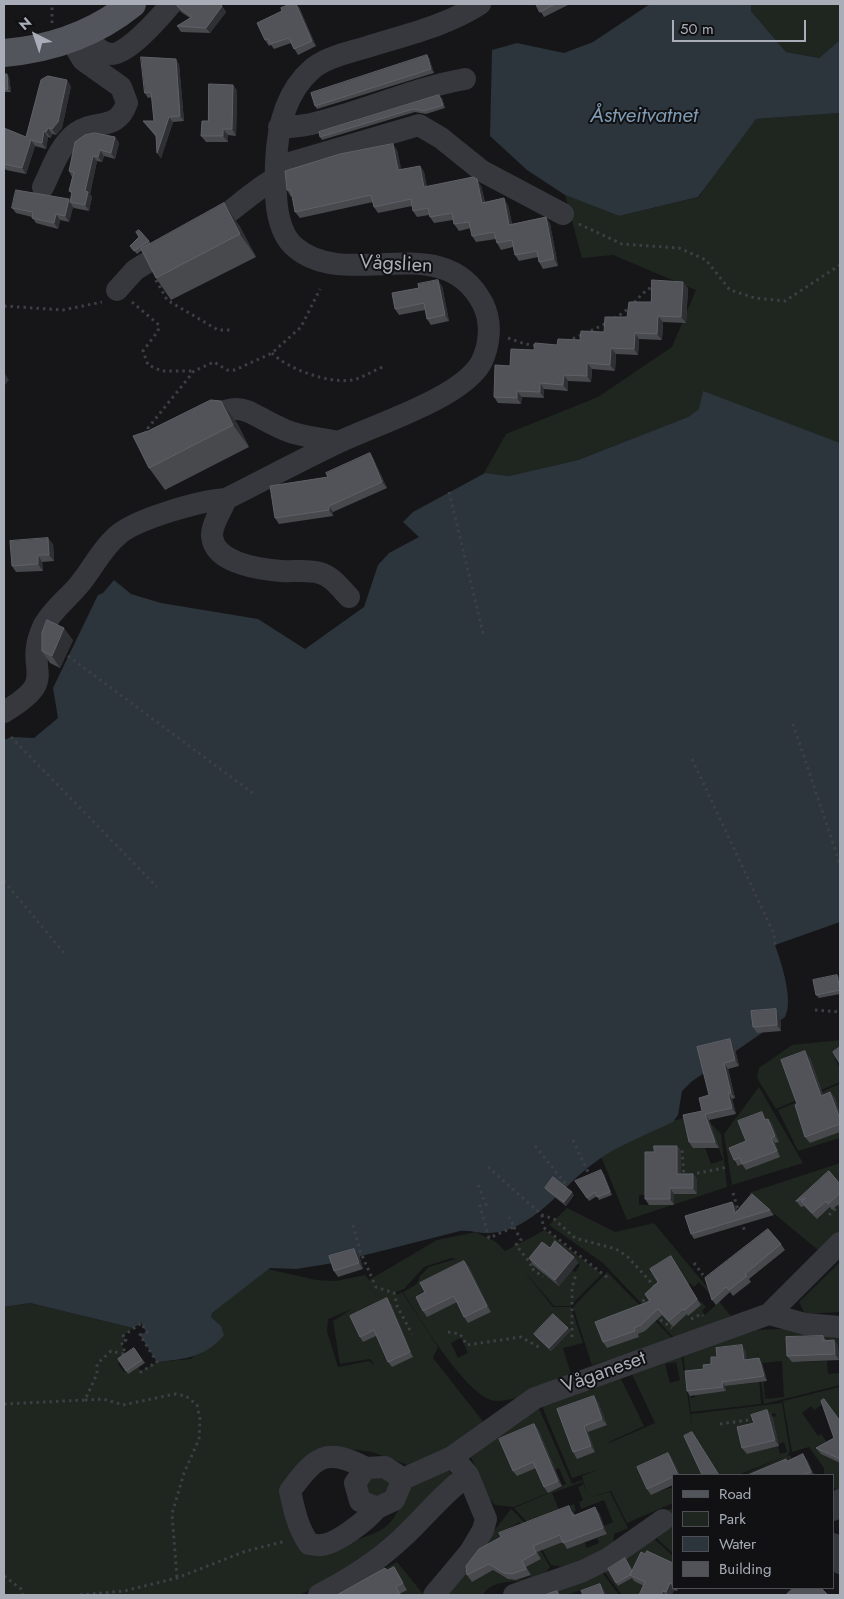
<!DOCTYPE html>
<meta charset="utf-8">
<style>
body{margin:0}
#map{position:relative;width:844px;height:1599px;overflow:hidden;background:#161618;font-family:Jost,sans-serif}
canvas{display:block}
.frame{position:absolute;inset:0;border:5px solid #a8adb8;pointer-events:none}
.legend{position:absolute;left:672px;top:1474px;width:162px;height:115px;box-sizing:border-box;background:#111113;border:1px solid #4d4f55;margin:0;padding:6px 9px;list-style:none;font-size:15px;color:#a8adb8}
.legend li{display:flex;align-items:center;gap:10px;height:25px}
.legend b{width:25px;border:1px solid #4d4f55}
.north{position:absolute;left:10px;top:10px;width:50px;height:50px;-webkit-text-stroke:4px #111113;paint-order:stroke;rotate:319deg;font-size:14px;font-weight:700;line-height:20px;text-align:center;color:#a8adb8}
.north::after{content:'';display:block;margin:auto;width:18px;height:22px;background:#a8adb8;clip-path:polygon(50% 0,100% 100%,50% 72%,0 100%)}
.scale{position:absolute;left:672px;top:20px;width:134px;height:22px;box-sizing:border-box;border:2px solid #a8adb8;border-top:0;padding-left:6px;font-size:15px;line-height:18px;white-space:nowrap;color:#a8adb8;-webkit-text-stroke:4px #111113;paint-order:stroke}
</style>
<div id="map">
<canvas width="844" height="1599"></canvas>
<div class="frame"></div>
<ul class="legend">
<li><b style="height:6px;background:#53555c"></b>Road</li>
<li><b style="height:14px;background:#1e261f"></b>Park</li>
<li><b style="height:14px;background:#2c353c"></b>Water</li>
<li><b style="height:14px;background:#525359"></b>Building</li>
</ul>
<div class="north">N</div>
<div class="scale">50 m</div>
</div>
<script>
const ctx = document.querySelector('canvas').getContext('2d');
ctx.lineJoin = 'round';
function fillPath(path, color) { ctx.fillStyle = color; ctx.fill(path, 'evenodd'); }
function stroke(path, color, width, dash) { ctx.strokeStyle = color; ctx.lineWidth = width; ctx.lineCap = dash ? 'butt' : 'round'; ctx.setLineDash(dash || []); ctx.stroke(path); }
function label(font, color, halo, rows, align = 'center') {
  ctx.font = font + ' Jost,sans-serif'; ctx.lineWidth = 4; ctx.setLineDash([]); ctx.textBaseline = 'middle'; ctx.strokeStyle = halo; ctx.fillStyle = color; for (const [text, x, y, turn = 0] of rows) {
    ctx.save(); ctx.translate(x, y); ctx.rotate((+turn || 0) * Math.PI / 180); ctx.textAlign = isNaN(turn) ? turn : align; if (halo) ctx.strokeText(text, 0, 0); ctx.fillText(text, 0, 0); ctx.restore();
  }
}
fillPath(new Path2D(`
 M 751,4 L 840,4 L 840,40 L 819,58 L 786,52 L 751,11 Z
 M 840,113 L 840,443 L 699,409 L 688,417 L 578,460 L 509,476 L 484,473 L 506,434 L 598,397 L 672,347 L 696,290 L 613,255 L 582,258 L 565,195 L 619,216 L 699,197 L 720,165 L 756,119 Z
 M 840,1040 L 840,1055 L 835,1059 L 840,1068 L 840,1082 L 776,1109 L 757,1078 L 759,1068 L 792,1045 Z
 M 840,1084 L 840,1114 L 835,1098 L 810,1143 L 840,1131 L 840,1138 L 798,1151 L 778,1110 Z
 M 759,1087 L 803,1163 L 732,1185 L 724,1134 ZM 742,1150 L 750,1152 L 755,1167 L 747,1170 L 744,1163 L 735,1164 L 731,1154 Z
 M 702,1114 L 721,1134 L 727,1187 L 627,1220 L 600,1154 L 654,1125 ZM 714,1135 L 723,1160 L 711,1164 L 702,1139 ZM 681,1158 L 681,1171 L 675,1172 L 674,1196 L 670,1205 L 639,1205 L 639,1195 L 649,1195 Z
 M 840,1163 L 840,1185 L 803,1204 L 817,1219 L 830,1207 L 833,1210 L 840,1203 L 840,1233 L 823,1254 L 749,1193 Z
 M 567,1208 L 615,1232 L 654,1223 L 731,1316 L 676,1340 L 603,1263 L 549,1225 ZM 699,1282 L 718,1303 L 705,1315 L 702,1311 L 706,1307 L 701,1301 L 692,1309 L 679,1293 L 690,1283 L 694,1287 Z
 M 545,1230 L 602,1274 L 570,1306 L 554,1306 L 521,1267 L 553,1307 L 571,1307 L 583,1343 L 563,1348 L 571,1374 C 548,1384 521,1401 496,1401 C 468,1400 418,1315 403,1292 L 417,1284 L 420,1276 L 429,1267 L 456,1259 L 451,1258 L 424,1267 L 404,1289 L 396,1292 L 397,1295 L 402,1292 L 438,1347 L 433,1358 L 485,1424 L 450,1448 L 410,1466 L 372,1452 L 335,1447 L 300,1467 L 307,1551 C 329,1547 366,1540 384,1528 C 395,1520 399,1508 405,1496 C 413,1480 433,1474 450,1470 L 451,1477 L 444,1488 L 342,1575 L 299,1595 L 4,1595 L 4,1307 L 30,1303 L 133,1328 L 123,1336 L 126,1340 L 121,1342 L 124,1351 L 129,1356 L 118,1364 L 124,1372 L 136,1364 L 141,1371 L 157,1362 L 191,1359 L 221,1326 L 211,1317 L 212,1313 L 268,1269 L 316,1280 L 336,1281 L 365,1275 L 369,1280 L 437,1240 L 476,1232 L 496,1242 L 505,1251 ZM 559,1248 L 580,1265 L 575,1272 L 572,1270 L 559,1286 ZM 479,1288 L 491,1312 L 457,1299 L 429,1298 ZM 390,1304 L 400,1325 L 363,1342 ZM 352,1309 L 333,1321 L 340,1364 L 370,1359 L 375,1365 L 369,1361 L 338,1367 L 327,1331 L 328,1319 ZM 461,1338 L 468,1353 L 458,1358 L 451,1343 Z
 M 840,1262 L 840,1312 L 805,1314 L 799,1302 Z
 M 607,1272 L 674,1340 L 592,1365 L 573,1307 Z
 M 809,1328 L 840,1331 L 840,1385 L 764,1404 L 757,1348 L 761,1404 L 691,1412 L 683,1354 L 755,1330 ZM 838,1346 L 840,1373 L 828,1374 L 827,1361 L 799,1362 L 827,1347 ZM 782,1361 L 784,1397 L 765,1399 L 762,1363 ZM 715,1367 L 752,1383 L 725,1386 L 726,1391 L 695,1394 L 695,1397 L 691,1398 L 688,1376 Z
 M 681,1354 L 692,1425 L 691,1414 L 782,1403 L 790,1452 L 787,1456 L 790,1455 L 799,1475 L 743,1475 L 786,1456 L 738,1475 L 717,1475 L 719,1474 L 709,1459 L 697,1466 L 702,1475 L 680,1475 L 672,1459 L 660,1491 L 673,1487 L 673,1503 L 627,1523 L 611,1491 L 588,1498 L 610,1492 L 628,1528 L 614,1534 L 613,1545 L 571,1568 L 551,1565 L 526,1521 L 514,1508 L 570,1484 L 514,1507 L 495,1505 L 487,1496 L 471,1457 L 538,1406 L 572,1484 L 582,1480 L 587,1494 L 582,1476 L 602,1468 L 572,1478 L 541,1404 L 619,1375 L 644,1426 L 609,1442 L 609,1446 L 609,1443 L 655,1423 L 630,1370 ZM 676,1362 L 680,1380 L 670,1383 L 665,1364 ZM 775,1413 L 776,1416 L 771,1417 L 779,1444 L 784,1442 L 787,1452 L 780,1454 L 778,1446 L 747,1454 C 753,1440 760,1417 775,1413 ZM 559,1468 L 566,1484 L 548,1492 L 541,1476 ZM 582,1482 L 583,1485 L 578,1487 L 583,1500 L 579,1502 L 581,1509 L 604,1500 L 613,1522 L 604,1526 L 607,1534 L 597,1538 L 599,1543 L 587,1548 L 585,1543 L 564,1541 L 546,1522 L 576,1511 L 574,1504 L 559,1510 L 552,1493 Z
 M 840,1387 L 840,1422 L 826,1402 L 814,1410 L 811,1406 L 802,1413 L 818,1436 L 821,1434 L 829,1445 L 825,1456 L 840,1463 L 840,1490 L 838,1493 L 833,1486 L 833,1475 L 824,1475 L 824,1468 L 809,1447 L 792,1452 L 783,1401 Z
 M 380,1473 L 393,1486 L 377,1498 L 364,1492 L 364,1479 Z
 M 673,1508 L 673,1553 L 645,1528 L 660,1514 Z
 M 511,1509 L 525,1523 L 550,1567 C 533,1592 497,1571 483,1595 L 444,1595 ZM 520,1522 L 541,1559 L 526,1567 L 531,1576 C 518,1583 505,1580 494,1570 L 505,1543 L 500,1533 Z
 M 651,1536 L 673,1556 L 673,1572 L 650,1589 L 647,1595 L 622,1595 L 603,1570 ZM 626,1561 L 635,1576 L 619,1586 Z
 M 397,1562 L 424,1595 L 401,1595 L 407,1589 L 337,1595 Z
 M 601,1571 L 619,1595 L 583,1595 L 581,1590 L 566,1595 L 547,1595 Z`), '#1e261f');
fillPath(new Path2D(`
 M 650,4 L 751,4 L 751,11 L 786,52 L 819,58 L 840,40 L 840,113 L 756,119 L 698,197 L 619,216 L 565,195 L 527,170 L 490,136 L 492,50 L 517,43 L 564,53 L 593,42 Z
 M 703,391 L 840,443 L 840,922 L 775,945 C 781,962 794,1000 785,1017 L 691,1082 L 682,1091 L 678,1115 L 673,1122 C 648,1134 616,1146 594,1163 C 562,1186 534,1230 491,1233 C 481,1234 470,1230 460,1231 L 334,1263 L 296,1269 L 270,1268 L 212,1313 L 211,1317 L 221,1326 L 224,1335 C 205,1358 184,1359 157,1362 L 140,1335 L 146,1332 L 141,1323 L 133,1328 L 30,1303 L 4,1307 L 4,740 L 11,737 L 34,738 L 58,718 L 53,688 L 98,595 L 103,593 L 114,580 L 131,594 L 161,603 L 258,619 L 305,649 L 364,607 L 378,565 L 389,553 L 419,537 L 403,522 L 413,512 L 485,473 L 509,476 L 578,460 L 688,417 L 699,409 Z`), '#2c353c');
stroke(new Path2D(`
 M 52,23 L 52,4
 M 579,224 L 622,244 L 679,248 L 706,260 L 730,290 L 755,298 L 785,301 L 840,265
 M 156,280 L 167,300 L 218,330 L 230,330
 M 132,302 L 159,325 L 158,331 L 143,351 L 148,365 L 162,371 L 194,371
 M 4,306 L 63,310 L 102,302
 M 508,338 L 525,344 L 538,346
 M 567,341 C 587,333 612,322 629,308 C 638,299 644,290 656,285
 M 272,353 C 287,369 330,384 352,380 C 363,378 374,370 385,366
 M 152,434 L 148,428 L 194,371 L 214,362 L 227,370 L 235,370 L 272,353 L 301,327 L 320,289
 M 449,492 L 484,637
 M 68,656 L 254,794
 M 793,724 L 840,864
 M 11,737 L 157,887
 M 692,759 L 774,934 L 775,945
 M 4,881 L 64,953
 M 815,1010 L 840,1012
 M 573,1140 L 588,1172
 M 535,1146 L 567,1186
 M 677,1150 L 682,1149 L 684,1176 L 728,1167
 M 488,1167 L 542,1215 L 554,1219 L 575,1238 L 616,1249 L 627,1256 L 656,1288
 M 478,1185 L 486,1205 L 480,1206 L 489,1238 L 514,1227 L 509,1217
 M 733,1193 L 739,1213
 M 542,1215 L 543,1227 L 608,1278
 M 829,1215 L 840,1204
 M 742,1221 L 745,1233
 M 353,1225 L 360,1251 L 376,1287 L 394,1293 L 397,1306 L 412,1334
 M 514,1227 L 521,1240 L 516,1245 L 531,1264 L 530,1267 L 543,1277
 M 694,1263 L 703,1275
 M 646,1306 L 642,1302 L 650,1294
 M 655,1316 L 672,1328
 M 691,1319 L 701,1314 L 703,1316
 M 448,1332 L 460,1334 L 467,1345 L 521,1337 L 542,1349
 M 572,1337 L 572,1288 L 576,1274
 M 129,1355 L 124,1351 L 124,1347 L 121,1342 L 126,1340 L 123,1336 L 141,1323 L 147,1332 L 140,1335 L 157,1362 L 141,1372 L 136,1364
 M 85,1400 L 103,1399 L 123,1405 L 175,1394 L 186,1396 L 197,1405 L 200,1419 L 199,1439 L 184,1473 L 172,1514 L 177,1578
 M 4,1404 L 85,1400 L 97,1374 L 97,1364 L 111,1351 L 127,1355
 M 720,1424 L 755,1419
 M 4,1576 L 21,1589 L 23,1595
 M 80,1595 L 124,1591 L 177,1578 L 246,1551 L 286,1541`), '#3d3f44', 3, [2.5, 4]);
stroke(new Path2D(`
 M 86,33 C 92,42 99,54 112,54 C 128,54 161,16 171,4
 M 279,127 C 303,128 324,121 347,114 C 386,102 425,86 465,79
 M 276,167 L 419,125 L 441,138 L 482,171 L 563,214
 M 43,187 C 52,169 59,146 76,133 C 95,119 117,132 127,103 L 121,87 L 83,60 L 70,39
 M 206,228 C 231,214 250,192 276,178
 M 117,290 L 135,270 L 174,246
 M 198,422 C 247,398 241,411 285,430 C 301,437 321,438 338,442
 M 226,499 C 222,510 212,523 212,535 C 213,563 259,569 281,571 C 294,572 308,569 320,573 C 333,577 340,588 349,597
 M 4,712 C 63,677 22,673 43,627 C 51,611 67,599 78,586 C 92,570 101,549 118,535 C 136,519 202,500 226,499 C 264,480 301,460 339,442 C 377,424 461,398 481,363 C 490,345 492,322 483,304 C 444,227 349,292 296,248 C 274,231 275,190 276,164 C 277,130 284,94 311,70 C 325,57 348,53 367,47 C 405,35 446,26 480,4
 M 769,1314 L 805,1324 L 840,1327
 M 366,1468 C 326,1447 316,1456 290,1491 C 294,1510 298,1528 309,1544 C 313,1544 318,1546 321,1545 C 337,1544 367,1520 377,1508
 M 403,1479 L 385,1467 L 366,1468 L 355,1483 L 360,1501 L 377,1508 L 394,1500 L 403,1479 L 452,1457 L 535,1398 L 769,1314 L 840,1243
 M 833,1510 L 840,1500
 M 833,1544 L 840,1563
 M 319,1595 C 351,1578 375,1563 401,1539 C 424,1518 443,1493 468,1475
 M 434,1595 L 470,1552 L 483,1530 L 486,1519 L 468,1475 L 458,1463
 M 514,1595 L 583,1571 L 609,1558 L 663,1520`), '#37383d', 22);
stroke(new Path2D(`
 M 4,53 C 51,49 95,34 132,4`), '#53555c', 28);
fillPath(new Path2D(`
 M 536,4 L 570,4 L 544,17 Z
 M 177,6 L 222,6 L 226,12 L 210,33 L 181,32 L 177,26 L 190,18 L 181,12 Z
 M 299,7 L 316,46 L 298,55 L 291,43 L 274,49 L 271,45 L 269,46 L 265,40 Z
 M 429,58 L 434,73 L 317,109 L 315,106 Z
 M 179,64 L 184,121 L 173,122 L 161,158 L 157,153 L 156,137 L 143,121 L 154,121 L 152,97 L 148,98 L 145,93 Z
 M 4,74 L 9,77 L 11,92 L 4,92 Z
 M 233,85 L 237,91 L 236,136 L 228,135 L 228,142 L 206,142 L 201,136 Z
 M 71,86 L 62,128 L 56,135 L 52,134 L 51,138 L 48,137 L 46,149 L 35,146 L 26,174 L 6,170 L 4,167 L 4,128 L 26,137 Z
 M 442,98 L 445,108 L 426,114 L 415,112 L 322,140 L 320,137 Z
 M 115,137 L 119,143 L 115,159 L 104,156 L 102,162 L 97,161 L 90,194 L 92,197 L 89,211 L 74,208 L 73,207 L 69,222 L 60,220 L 58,229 L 36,223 L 32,217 L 16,213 L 12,208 L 70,200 L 72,194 L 69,191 L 72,177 L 69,171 Z
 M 397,150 L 401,170 L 420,166 L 424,172 L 427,187 L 481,186 L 485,202 L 508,205 L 512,224 L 546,217 L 550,224 L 558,266 L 543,269 L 539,262 L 538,257 L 519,261 L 515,255 L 513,247 L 501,250 L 497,243 L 496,239 L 476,242 L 472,236 L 471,228 L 459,231 L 454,224 L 453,220 L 434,223 L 430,217 L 429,215 L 417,217 L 413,211 L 412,206 L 378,213 L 374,207 L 373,202 L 300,218 L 295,212 L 292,196 L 291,197 L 287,190 Z
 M 239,225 L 256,257 L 171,300 L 156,278 L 142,250 L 137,254 L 130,246 L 149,241 L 151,244 Z
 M 442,286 L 449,321 L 431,325 L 427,319 L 425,310 L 399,315 L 395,309 Z
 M 688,288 L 686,323 L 663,322 L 662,340 L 639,339 L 638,355 L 616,354 L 615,371 L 592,369 L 591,382 L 568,381 L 568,391 L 544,389 L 544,398 L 522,397 L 521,404 L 498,403 L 494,397 L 510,366 L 534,350 L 580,340 L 604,332 L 651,302 Z
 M 237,423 L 249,447 L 165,490 L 149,468 L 139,434 L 146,431 L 147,432 Z
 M 370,453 L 374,460 L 387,488 L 333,512 L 333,516 L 279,524 L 275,518 L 328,477 Z
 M 53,544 L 54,561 L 42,562 L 43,571 L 16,572 L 12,566 Z
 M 73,640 L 60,668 L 50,663 L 42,651 Z
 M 837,975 L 839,978 L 840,985 L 840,994 L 819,998 L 816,995 Z
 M 776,1009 L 780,1016 L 781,1031 L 757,1033 L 753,1027 Z
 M 730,1039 L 734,1045 L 739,1066 L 728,1069 L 735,1098 L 732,1099 L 736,1114 L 709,1120 L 719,1148 L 693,1148 L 689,1142 L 709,1095 Z
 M 810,1058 L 823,1095 L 830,1092 L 835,1098 L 840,1114 L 840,1132 L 810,1143 L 805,1137 L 797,1104 Z
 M 766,1118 L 766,1120 L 768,1119 L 772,1124 L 779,1142 L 775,1143 L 780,1157 L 746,1170 L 742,1164 L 738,1166 L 734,1160 Z
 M 677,1146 L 681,1152 L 681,1174 L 693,1174 L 697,1180 L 697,1194 L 674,1194 L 674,1205 L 649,1205 L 645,1199 L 654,1152 Z
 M 604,1174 L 612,1195 L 599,1200 L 597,1196 L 589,1201 L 575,1181 Z
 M 840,1184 L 840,1203 L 832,1210 L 830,1207 L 817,1219 L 804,1206 L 801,1207 L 796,1201 Z
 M 545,1188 L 574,1195 L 566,1206 L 547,1191 Z
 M 732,1202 L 736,1207 L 737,1211 L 770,1210 L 774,1215 L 694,1239 L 691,1234 Z
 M 781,1244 L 785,1250 L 749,1279 L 751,1282 L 733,1296 L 730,1292 L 716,1305 L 712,1300 L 705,1278 Z
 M 550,1248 L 574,1257 L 578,1263 L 559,1286 L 533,1265 L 529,1258 Z
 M 359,1255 L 363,1269 L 338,1277 L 334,1271 Z
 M 671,1256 L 701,1305 L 688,1316 L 687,1314 L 673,1327 L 662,1315 L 645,1331 L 638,1334 L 639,1337 L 607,1348 L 603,1342 L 649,1301 L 645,1294 L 658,1282 Z
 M 464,1261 L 469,1267 L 491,1312 L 468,1323 L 464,1317 L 457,1302 L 427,1317 L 423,1311 L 425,1292 Z
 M 391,1304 L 413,1357 L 392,1367 L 388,1362 L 376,1336 L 363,1342 L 360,1337 Z
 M 568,1328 L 570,1331 L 551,1351 L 536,1337 L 534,1334 Z
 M 823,1336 L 826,1340 L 834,1340 L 838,1346 L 839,1360 L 792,1362 L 787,1356 Z
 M 134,1348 L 145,1363 L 128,1374 L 118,1359 Z
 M 745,1350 L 746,1359 L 762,1363 L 767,1381 L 725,1386 L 726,1391 L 690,1396 L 687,1391 L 704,1369 L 711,1364 L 717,1357 Z
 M 598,1402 L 607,1425 L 588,1432 L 595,1452 L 577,1459 L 573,1452 L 557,1409 Z
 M 767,1410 L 772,1416 L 779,1446 L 747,1454 L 742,1448 L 754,1423 Z
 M 840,1421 L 840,1463 L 821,1454 L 816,1448 L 834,1438 Z
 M 534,1424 L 538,1429 L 562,1486 L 548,1493 L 544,1487 L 536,1468 L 517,1476 L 513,1471 Z
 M 668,1453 L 672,1459 L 680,1475 L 673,1475 L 673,1485 L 651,1495 L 647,1489 Z
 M 807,1460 L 814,1475 L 748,1475 L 787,1461 Z
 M 573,1512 L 575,1515 L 599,1513 L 607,1534 L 567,1549 L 563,1542 L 537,1552 L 541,1559 L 526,1567 L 531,1575 L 516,1580 L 508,1579 L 493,1570 L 472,1582 L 467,1575 Z
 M 645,1554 L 673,1563 L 673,1588 L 678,1588 L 677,1591 L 674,1590 L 672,1595 L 639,1595 L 644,1586 L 634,1581 L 632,1578 L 618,1586 L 616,1583 L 632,1570 Z
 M 394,1567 L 407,1590 L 400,1594 L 401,1595 L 337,1595 Z`), '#47494d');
fillPath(new Path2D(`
 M 296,4 L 299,7 L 316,46 L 312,41 Z
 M 222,6 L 226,12 L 210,33 L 206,28 Z
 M 427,55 L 429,58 L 434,73 L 431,69 Z
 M 176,59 L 179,64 L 184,121 L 180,116 Z
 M 7,74 L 9,77 L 11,92 L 8,89 Z
 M 67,80 L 71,86 L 62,128 L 56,135 L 52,129 Z
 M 233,85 L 237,91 L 236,136 L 232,129 Z
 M 439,95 L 442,98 L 445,108 L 443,105 Z
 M 169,117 L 173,122 L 161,158 L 157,153 Z
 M 48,128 L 52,134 L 51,138 L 46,132 Z
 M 223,129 L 228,135 L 228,142 L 223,136 Z
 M 44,131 L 48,137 L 46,149 L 42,143 Z
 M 115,137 L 119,143 L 115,159 L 111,153 Z
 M 31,140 L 35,146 L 26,174 L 22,168 Z
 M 393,144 L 397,150 L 403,176 L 398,170 Z
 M 100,150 L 104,156 L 102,162 L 98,157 Z
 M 93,156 L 97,161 L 90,194 L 92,197 L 89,211 L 85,205 L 85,191 Z
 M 420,166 L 424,172 L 428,193 L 424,187 Z
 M 477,179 L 481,186 L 486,209 L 482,203 Z
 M 504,198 L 508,205 L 513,231 L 509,225 Z
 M 69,199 L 72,202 L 70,202 L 73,207 L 69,222 L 65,216 Z
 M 224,203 L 239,225 L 256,257 L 240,234 Z
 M 56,214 L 60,220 L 58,229 L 54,223 Z
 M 546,217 L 550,224 L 558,266 L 554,259 Z
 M 438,280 L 442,286 L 449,321 L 445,315 Z
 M 683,282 L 688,288 L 686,323 L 681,317 Z
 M 658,316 L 663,322 L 662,340 L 657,334 Z
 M 635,333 L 639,339 L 638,355 L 634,349 Z
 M 611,348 L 616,354 L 615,371 L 610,365 Z
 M 587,363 L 592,369 L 591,382 L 587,376 Z
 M 5,374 L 9,380 L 4,386 L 4,375 Z
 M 564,375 L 568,381 L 568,391 L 563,385 Z
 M 540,383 L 544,389 L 544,398 L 540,392 Z
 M 517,391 L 522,397 L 521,404 L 517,398 Z
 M 221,401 L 237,423 L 249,447 L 233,425 Z
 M 370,453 L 374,460 L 387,488 L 382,482 Z
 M 329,506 L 333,512 L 333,516 L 329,510 Z
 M 48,538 L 53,544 L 54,561 L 49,555 Z
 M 38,555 L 42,562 L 43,571 L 38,564 Z
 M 64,628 L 73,640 L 60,668 L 52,656 Z
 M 837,975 L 839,978 L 840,985 L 840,991 Z
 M 776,1009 L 780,1016 L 781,1031 L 777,1025 Z
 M 730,1039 L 734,1045 L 739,1066 L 735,1060 Z
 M 805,1051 L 810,1058 L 825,1102 L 821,1096 Z
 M 724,1063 L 728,1069 L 735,1098 L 731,1093 Z
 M 830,1092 L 835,1098 L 840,1114 L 840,1119 Z
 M 728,1093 L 732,1099 L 736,1114 L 732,1108 Z
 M 705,1114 L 709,1120 L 719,1148 L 715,1142 Z
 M 768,1119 L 772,1124 L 779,1142 L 775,1136 Z
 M 771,1138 L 775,1143 L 780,1157 L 777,1151 Z
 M 677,1146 L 681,1152 L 681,1180 L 677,1174 Z
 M 601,1170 L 604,1174 L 612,1195 L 610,1192 Z
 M 693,1174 L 697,1180 L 697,1194 L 693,1188 Z
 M 670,1188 L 674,1194 L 674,1205 L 670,1199 Z
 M 572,1192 L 574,1195 L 566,1206 L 564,1202 Z
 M 732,1202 L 736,1207 L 739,1219 L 735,1213 Z
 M 354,1249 L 359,1255 L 363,1269 L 359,1263 Z
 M 574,1257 L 578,1263 L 559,1286 L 555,1280 Z
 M 464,1261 L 469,1267 L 491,1312 L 487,1306 Z
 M 387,1298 L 391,1304 L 413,1357 L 410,1352 Z
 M 568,1328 L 570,1331 L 551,1351 L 549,1348 Z
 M 834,1340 L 838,1346 L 839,1360 L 835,1354 Z
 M 742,1345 L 745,1350 L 747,1364 L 744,1360 Z
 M 759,1358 L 762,1363 L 767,1381 L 764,1376 Z
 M 722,1382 L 725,1386 L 726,1391 L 723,1387 Z
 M 594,1396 L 598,1402 L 607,1425 L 602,1419 Z
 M 767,1410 L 772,1416 L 779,1446 L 775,1440 Z
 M 534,1424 L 538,1429 L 562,1486 L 558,1481 Z
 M 584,1426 L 588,1432 L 595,1452 L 591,1446 Z
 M 668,1453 L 672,1459 L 680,1475 L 678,1475 Z
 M 803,1454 L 807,1460 L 814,1475 L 811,1472 Z
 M 595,1507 L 599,1513 L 607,1534 L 603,1528 Z
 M 670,1583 L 674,1590 L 672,1595 L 668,1595 L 666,1592 Z
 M 600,1584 L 604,1590 L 606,1595 L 604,1595 Z
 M 663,1591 L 666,1595 L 661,1595 Z`), '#2f3033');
const building = new Path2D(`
 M 179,4 L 220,4 L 222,6 L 206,28 L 177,26 L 192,17 L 177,6 Z
 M 291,4 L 296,4 L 312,41 L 294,49 L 289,38 L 270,44 L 268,39 L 265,40 L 257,23 L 282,11 L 281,8 Z
 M 536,4 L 555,4 L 540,12 Z
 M 427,55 L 431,69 L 315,106 L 311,93 Z
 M 141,57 L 176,59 L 180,116 L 169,117 L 157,153 L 156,135 L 143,121 L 154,121 L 151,92 L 145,93 Z
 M 4,74 L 7,74 L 8,89 L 4,89 Z
 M 48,76 L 67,80 L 58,122 L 52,129 L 48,128 L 46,132 L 44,131 L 42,143 L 31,140 L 22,168 L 4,164 L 4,128 L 26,137 L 41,80 Z
 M 209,84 L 233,85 L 232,129 L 223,129 L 223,136 L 201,136 L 202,121 L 208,121 Z
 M 439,95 L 443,105 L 424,111 L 413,109 L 320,137 L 319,132 Z
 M 95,133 L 115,137 L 111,153 L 100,150 L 98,157 L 93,156 L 85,191 L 88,192 L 85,205 L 70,202 L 72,192 L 69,191 L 74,172 L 69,171 L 75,142 L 85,135 Z
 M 393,144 L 398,170 L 420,166 L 424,187 L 473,177 L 477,179 L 482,203 L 504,198 L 509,225 L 546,217 L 554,259 L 539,262 L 537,251 L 515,255 L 512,240 L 497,243 L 494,232 L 472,236 L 469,222 L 454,224 L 452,213 L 430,217 L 428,208 L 413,211 L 411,199 L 374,207 L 371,195 L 295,212 L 291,190 L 287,190 L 285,171 L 340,154 Z
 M 16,190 L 69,199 L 65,216 L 56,214 L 54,223 L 32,218 L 33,212 L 12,208 Z
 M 224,203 L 240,234 L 156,278 L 141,249 Z
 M 139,230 L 149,241 L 134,251 L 130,246 L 139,237 L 136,232 Z
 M 438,280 L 445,315 L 427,319 L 424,303 L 395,309 L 392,293 L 419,288 L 418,284 Z
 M 652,280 L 683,282 L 681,317 L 658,316 L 657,334 L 635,333 L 634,349 L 611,348 L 610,365 L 587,363 L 587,376 L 564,375 L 563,385 L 540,383 L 540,392 L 517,391 L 517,398 L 494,397 L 495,365 L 510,366 L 511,349 L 534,350 L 535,343 L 557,345 L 558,339 L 580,340 L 581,331 L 604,332 L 605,317 L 627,317 L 629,302 L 651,302 Z
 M 211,400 L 221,401 L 233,425 L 149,468 L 133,436 L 148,431 Z
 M 370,453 L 382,482 L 329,506 L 329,510 L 275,518 L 270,486 L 328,477 L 326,473 Z
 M 48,538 L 49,555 L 38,555 L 38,564 L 12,566 L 10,541 Z
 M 47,620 L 64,628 L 52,656 L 42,651 L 42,633 Z
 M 837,975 L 840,990 L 816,995 L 813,980 Z
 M 776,1009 L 777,1025 L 753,1027 L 751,1011 Z
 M 730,1039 L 735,1060 L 724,1063 L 731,1093 L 728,1093 L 732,1108 L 705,1114 L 715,1142 L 689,1142 L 683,1115 L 702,1111 L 699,1098 L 709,1095 L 697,1047 Z
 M 840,1047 L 840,1064 L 833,1052 Z
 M 805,1051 L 821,1096 L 830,1092 L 840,1119 L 840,1124 L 805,1137 L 795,1105 L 797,1104 L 781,1060 Z
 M 762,1112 L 765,1120 L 768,1119 L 775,1136 L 771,1138 L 777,1151 L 742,1164 L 740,1158 L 734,1160 L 729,1148 L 746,1141 L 738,1121 Z
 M 654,1146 L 677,1146 L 677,1174 L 693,1174 L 693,1188 L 670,1188 L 670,1199 L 645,1199 L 645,1152 L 654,1152 Z
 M 601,1170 L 610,1192 L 597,1197 L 595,1192 L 587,1198 L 575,1181 Z
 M 829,1171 L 840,1184 L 840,1193 L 828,1204 L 826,1201 L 812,1213 L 801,1201 L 806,1198 L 796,1201 Z
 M 553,1177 L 572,1192 L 564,1202 L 545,1188 Z
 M 752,1194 L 770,1210 L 691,1234 L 685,1216 L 732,1202 L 735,1213 Z
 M 768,1229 L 781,1244 L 745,1274 L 747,1276 L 729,1290 L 726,1287 L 712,1300 L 705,1278 Z
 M 555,1241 L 574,1257 L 555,1280 L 529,1258 L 542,1242 L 550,1248 Z
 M 354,1249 L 359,1263 L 334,1271 L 329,1256 Z
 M 671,1256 L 697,1299 L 685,1310 L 683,1309 L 669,1321 L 658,1309 L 641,1325 L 634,1328 L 635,1331 L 603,1342 L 595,1322 L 650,1301 L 645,1294 L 658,1282 L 650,1269 Z
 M 464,1261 L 487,1306 L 464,1317 L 454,1296 L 423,1311 L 416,1297 L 425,1292 L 420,1283 Z
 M 387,1298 L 410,1352 L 388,1362 L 374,1330 L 360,1337 L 350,1316 Z
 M 553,1314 L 568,1328 L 549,1348 L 534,1334 Z
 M 823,1336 L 823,1341 L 834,1340 L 835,1354 L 787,1356 L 786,1337 Z
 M 742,1345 L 744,1360 L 759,1358 L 764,1376 L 722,1382 L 723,1387 L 687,1391 L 685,1371 L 704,1369 L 703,1365 L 711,1364 L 711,1357 L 717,1357 L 716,1348 Z
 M 134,1348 L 142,1360 L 126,1371 L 118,1359 Z
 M 594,1396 L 602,1419 L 584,1426 L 591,1446 L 573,1452 L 557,1409 Z
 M 824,1399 L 840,1421 L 840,1459 L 816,1448 L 834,1438 L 821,1401 Z
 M 767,1410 L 775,1440 L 742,1448 L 737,1427 L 754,1423 L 751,1415 Z
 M 534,1424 L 558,1481 L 544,1487 L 533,1462 L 513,1471 L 499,1439 Z
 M 692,1432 L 719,1475 L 702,1475 L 684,1436 Z
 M 668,1453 L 678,1475 L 673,1475 L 673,1477 L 647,1489 L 637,1467 Z
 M 803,1454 L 811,1472 L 802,1475 L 748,1475 L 786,1459 L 787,1461 Z
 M 569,1506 L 573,1516 L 595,1507 L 603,1528 L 563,1543 L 560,1535 L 533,1546 L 536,1553 L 522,1561 L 526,1569 L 512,1574 L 504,1573 L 489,1564 L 467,1575 L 466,1566 L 479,1549 L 501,1537 L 499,1533 Z
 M 647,1551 L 673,1563 L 673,1584 L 672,1584 L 670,1583 L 666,1592 L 663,1591 L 661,1595 L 639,1595 L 645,1582 L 630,1575 L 641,1552 L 645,1554 Z
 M 625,1558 L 632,1571 L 630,1575 L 616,1583 L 608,1569 Z
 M 394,1567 L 403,1583 L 396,1587 L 400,1595 L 337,1595 L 385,1568 L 387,1570 Z
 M 600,1584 L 604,1595 L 583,1595 L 581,1591 Z
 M 793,1588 L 821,1588 L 828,1595 L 786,1595 Z
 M 557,1591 L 559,1595 L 545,1595 Z`);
fillPath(building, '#525359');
stroke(building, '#5f6168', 1);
label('20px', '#a8adb8', '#111113', [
 ["Vågslien",396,265,3],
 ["Våganeset",604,1373,-20]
]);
label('italic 21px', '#7f9bb3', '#111113', [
 ["Åstveitvatnet",644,117]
]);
</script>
